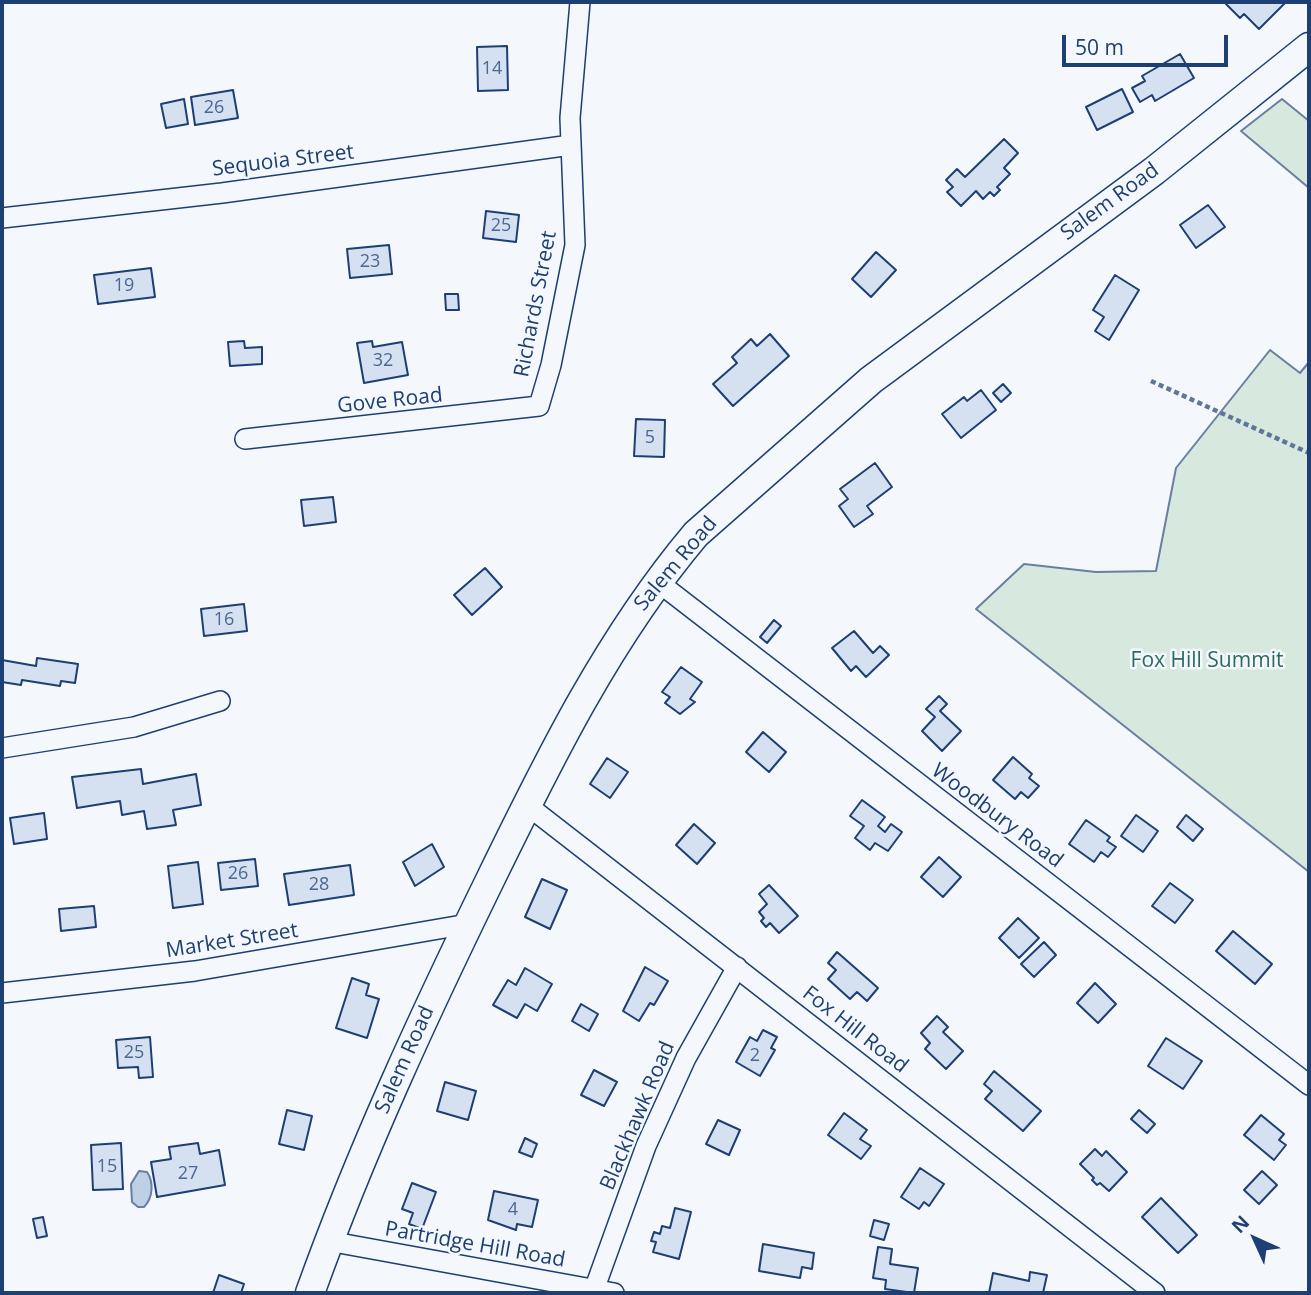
<!DOCTYPE html>
<style>
body{margin:0}
#map{position:relative;width:1311px;height:1295px;overflow:hidden;background:#f4f7fb;font-family:"Open Sans",sans-serif}
canvas{display:block}
.frame{position:absolute;inset:0;border:4px solid #1d3f73;pointer-events:none}
.north{position:absolute;left:1220px;top:1204px;width:70px;height:70px;-webkit-text-stroke:5px #f4f7fb;paint-order:stroke;rotate:315deg;font-size:19px;font-weight:700;line-height:28px;text-align:center;color:#1d3f73}
.north::after{content:'';display:block;margin:auto;width:24px;height:32px;background:#1d3f73;clip-path:polygon(50% 0,100% 100%,50% 72%,0 100%)}
.scale{position:absolute;left:1062px;top:35px;width:166px;height:32px;box-sizing:border-box;border:4px solid #1d3f73;border-top:0;padding-left:9px;font-size:21px;line-height:24px;white-space:nowrap;color:#1d3f73;-webkit-text-stroke:5px #f4f7fb;paint-order:stroke}
</style>
<div id="map">
<canvas width="1311" height="1295"></canvas>
<div class="frame"></div>
<div class="north">N</div>
<div class="scale">50 m</div>
</div>
<script>
const ctx = document.querySelector('canvas').getContext('2d');
ctx.lineJoin = 'round';
function fillPath(path, color) { ctx.fillStyle = color; ctx.fill(path, 'evenodd'); }
function stroke(path, color, width, dash) { ctx.strokeStyle = color; ctx.lineWidth = width; ctx.lineCap = dash ? 'butt' : 'round'; ctx.setLineDash(dash || []); ctx.stroke(path); }
function label(font, color, halo, rows, align = 'center') {
  ctx.font = font + ' "Open Sans",sans-serif'; ctx.lineWidth = 5; ctx.setLineDash([]); ctx.textBaseline = 'middle'; ctx.strokeStyle = halo; ctx.fillStyle = color; for (const [text, x, y, turn = 0] of rows) {
    ctx.save(); ctx.translate(x, y); ctx.rotate((+turn || 0) * Math.PI / 180); ctx.textAlign = isNaN(turn) ? turn : align; if (halo) ctx.strokeText(text, 0, 0); ctx.fillText(text, 0, 0); ctx.restore();
  }
}
const green = new Path2D(`
 M 1282,99 L 1309,121 L 1309,188 L 1241,131 Z
 M 1270,350 L 1300,373 L 1309,362 L 1309,872 L 976,609 L 1024,564 L 1096,572 L 1156,571 L 1176,468 Z`);
fillPath(green, '#d7e8df');
stroke(green, '#687fa3', 2);
const water = new Path2D(`
 M 139,1171 L 147,1172 C 154,1182 153,1198 144,1207 L 138,1207 L 132,1202 L 131,1184 Z`);
fillPath(water, '#bed0e5');
stroke(water, '#687fa3', 2);
const building = new Path2D(`
 M 1228,2 L 1286,2 L 1259,29 L 1244,14 L 1240,18 L 1226,4 Z
 M 507,46 L 508,90 L 478,91 L 477,47 Z
 M 1180,54 L 1194,78 L 1155,101 L 1152,95 L 1140,102 L 1132,88 L 1145,81 L 1142,76 Z
 M 1122,89 L 1133,112 L 1097,130 L 1086,107 Z
 M 233,90 L 238,118 L 195,125 L 191,97 Z
 M 184,99 L 188,124 L 166,128 L 161,104 Z
 M 1004,139 L 1018,153 L 1004,168 L 1010,174 L 997,187 L 1000,190 L 994,196 L 990,192 L 983,199 L 976,191 L 961,206 L 947,192 L 953,187 L 946,180 L 957,169 L 965,177 Z
 M 1208,205 L 1225,227 L 1196,248 L 1180,225 Z
 M 486,211 L 519,215 L 516,242 L 483,238 Z
 M 389,245 L 392,274 L 350,278 L 347,249 Z
 M 876,252 L 896,270 L 871,297 L 852,279 Z
 M 151,268 L 155,297 L 98,304 L 94,275 Z
 M 1115,275 L 1139,290 L 1109,340 L 1095,331 L 1104,317 L 1093,310 Z
 M 445,294 L 458,294 L 459,310 L 446,310 Z
 M 770,334 L 789,356 L 733,406 L 713,384 L 737,363 L 732,357 L 751,339 L 757,346 Z
 M 244,341 L 245,348 L 262,347 L 262,364 L 230,366 L 228,342 Z
 M 372,341 L 373,347 L 402,342 L 408,375 L 364,383 L 357,343 Z
 M 1003,384 L 1011,393 L 1001,402 L 993,393 Z
 M 981,390 L 996,410 L 961,438 L 942,414 L 964,397 L 967,401 Z
 M 636,419 L 665,420 L 664,457 L 634,456 Z
 M 875,463 L 892,487 L 867,506 L 873,514 L 854,527 L 839,506 L 848,499 L 840,489 Z
 M 333,497 L 336,522 L 304,526 L 301,500 Z
 M 485,568 L 502,587 L 472,615 L 454,595 Z
 M 244,604 L 247,631 L 204,636 L 201,609 Z
 M 774,620 L 781,626 L 767,643 L 760,637 Z
 M 854,631 L 873,653 L 880,646 L 889,655 L 866,677 L 856,666 L 851,671 L 832,648 Z
 M 37,658 L 78,664 L 75,683 L 61,681 L 60,686 L 22,680 L 21,685 L 2,682 L 2,660 L 36,666 Z
 M 681,667 L 702,682 L 690,699 L 695,702 L 680,714 L 665,703 L 670,697 L 662,692 Z
 M 939,696 L 947,704 L 940,711 L 961,731 L 942,751 L 922,731 L 935,717 L 926,709 Z
 M 763,732 L 786,752 L 769,772 L 746,752 Z
 M 1013,757 L 1032,774 L 1029,778 L 1039,786 L 1028,798 L 1021,792 L 1015,799 L 993,780 Z
 M 607,758 L 628,772 L 610,798 L 590,784 Z
 M 141,769 L 143,784 L 196,774 L 201,805 L 173,810 L 176,825 L 147,829 L 144,811 L 122,815 L 120,801 L 77,808 L 72,777 Z
 M 862,800 L 885,817 L 878,826 L 885,832 L 891,824 L 902,832 L 888,851 L 875,843 L 870,850 L 855,838 L 864,826 L 850,816 Z
 M 44,813 L 47,839 L 14,844 L 10,818 Z
 M 1136,815 L 1158,831 L 1143,852 L 1121,836 Z
 M 1186,815 L 1203,829 L 1193,841 L 1177,827 Z
 M 1086,820 L 1110,837 L 1107,841 L 1116,847 L 1108,857 L 1101,852 L 1094,862 L 1069,844 Z
 M 694,824 L 715,843 L 697,864 L 676,845 Z
 M 432,844 L 444,867 L 415,886 L 403,862 Z
 M 939,857 L 961,877 L 943,897 L 921,877 Z
 M 255,859 L 258,886 L 221,890 L 218,863 Z
 M 198,862 L 203,904 L 173,908 L 168,866 Z
 M 350,865 L 354,895 L 289,905 L 284,874 Z
 M 542,879 L 567,890 L 550,929 L 525,917 Z
 M 1170,883 L 1193,900 L 1175,923 L 1152,906 Z
 M 769,885 L 798,916 L 779,933 L 770,923 L 766,927 L 761,921 L 764,918 L 759,912 L 767,904 L 759,894 Z
 M 94,906 L 96,927 L 61,931 L 59,909 Z
 M 1018,918 L 1039,938 L 1019,958 L 999,938 Z
 M 1233,931 L 1272,964 L 1255,984 L 1216,951 Z
 M 1044,942 L 1056,955 L 1034,977 L 1021,964 Z
 M 837,952 L 878,988 L 867,1001 L 857,992 L 850,999 L 828,979 L 836,970 L 828,963 Z
 M 645,967 L 668,981 L 654,1005 L 650,1003 L 639,1021 L 623,1011 Z
 M 525,968 L 552,984 L 537,1011 L 525,1004 L 517,1018 L 493,1005 L 508,980 L 516,985 Z
 M 352,978 L 369,984 L 366,995 L 379,999 L 367,1038 L 336,1028 Z
 M 1095,983 L 1116,1004 L 1098,1023 L 1077,1003 Z
 M 581,1004 L 598,1014 L 589,1031 L 572,1021 Z
 M 937,1016 L 948,1027 L 943,1032 L 963,1051 L 946,1069 L 925,1049 L 930,1043 L 921,1033 Z
 M 763,1030 L 777,1037 L 771,1048 L 775,1050 L 760,1076 L 736,1062 L 750,1037 L 757,1041 Z
 M 150,1037 L 153,1077 L 139,1078 L 138,1067 L 118,1068 L 116,1040 Z
 M 1166,1038 L 1202,1061 L 1183,1089 L 1148,1066 Z
 M 594,1070 L 617,1082 L 604,1106 L 581,1095 Z
 M 994,1071 L 1041,1111 L 1023,1131 L 985,1099 L 992,1091 L 984,1084 Z
 M 445,1082 L 476,1091 L 468,1120 L 437,1111 Z
 M 287,1110 L 312,1116 L 304,1150 L 279,1144 Z
 M 1139,1110 L 1155,1124 L 1147,1133 L 1131,1119 Z
 M 844,1113 L 867,1130 L 860,1139 L 871,1146 L 861,1159 L 828,1135 Z
 M 1261,1115 L 1284,1134 L 1279,1140 L 1286,1145 L 1274,1160 L 1244,1135 Z
 M 718,1120 L 740,1130 L 729,1155 L 706,1144 Z
 M 525,1138 L 537,1144 L 532,1157 L 519,1152 Z
 M 121,1143 L 123,1189 L 93,1190 L 91,1145 Z
 M 198,1143 L 200,1154 L 219,1150 L 225,1185 L 157,1197 L 151,1162 L 171,1159 L 169,1147 Z
 M 1095,1149 L 1102,1156 L 1106,1151 L 1127,1172 L 1109,1191 L 1100,1183 L 1097,1185 L 1092,1180 L 1094,1178 L 1080,1164 Z
 M 920,1168 L 944,1184 L 929,1206 L 924,1202 L 919,1209 L 901,1197 Z
 M 1262,1171 L 1277,1185 L 1259,1204 L 1244,1190 Z
 M 412,1183 L 436,1192 L 422,1229 L 409,1224 L 413,1213 L 402,1209 Z
 M 494,1191 L 538,1200 L 532,1227 L 517,1224 L 516,1230 L 488,1220 Z
 M 1161,1198 L 1197,1235 L 1178,1253 L 1142,1217 Z
 M 675,1208 L 691,1212 L 679,1259 L 653,1252 L 656,1242 L 651,1241 L 654,1232 L 660,1234 L 662,1226 L 670,1228 Z
 M 43,1217 L 47,1236 L 37,1238 L 33,1219 Z
 M 874,1220 L 889,1224 L 884,1240 L 870,1236 Z
 M 763,1244 L 814,1253 L 812,1269 L 802,1267 L 800,1278 L 759,1271 Z
 M 878,1247 L 892,1249 L 890,1264 L 918,1268 L 914,1293 L 885,1289 L 886,1280 L 873,1278 Z
 M 1030,1272 L 1047,1275 L 1043,1293 L 989,1293 L 993,1273 L 1029,1281 Z
 M 219,1275 L 244,1284 L 241,1293 L 213,1293 Z`);
fillPath(building, '#d5e0f0');
stroke(building, '#1d3f73', 2);
const minor = new Path2D(`
 M 2,218 L 222,193 L 571,145
 M 245,439 L 539,406 L 551,365 L 575,245 L 570,118 L 580,2
 M 658,582 L 1309,1085
 M 2,748 L 134,727 L 220,701
 M 527,805 L 1155,1293
 M 2,993 L 195,971 L 468,924
 M 328,1241 L 614,1293
 M 594,1290 L 646,1146 L 686,1058 L 737,967`);
const secondary = new Path2D(`
 M 310,1293 C 361,1151 424,1015 490,880 C 549,759 609,637 696,534 L 871,380 L 1154,171 L 1309,47`);
stroke(minor, '#1d3f73', 22);
stroke(secondary, '#1d3f73', 31);
stroke(new Path2D(`
 M 1151,381 L 1309,453`), '#5e769c', 4.5, [5, 3.5]);
stroke(minor, '#f4f7fb', 19);
stroke(secondary, '#f4f7fb', 28);
label('18px', '#4b6792', null, [
 ["14",492,69],
 ["26",214,108],
 ["25",501,226],
 ["23",370,262],
 ["19",124,286],
 ["32",383,361],
 ["5",650,438],
 ["16",224,620],
 ["26",238,874],
 ["28",319,885],
 ["25",134,1053],
 ["2",755,1056],
 ["15",107,1167],
 ["27",188,1174],
 ["4",513,1210]
]);
label('21px', '#1d3f73', '#f4f7fb', [
 ["Sequoia Street",283,161,-7],
 ["Salem Road",1110,202,-36],
 ["Richards Street",536,304,-79],
 ["Gove Road",390,401,-6],
 ["Salem Road",676,564,-50],
 ["Woodbury Road",997,816,37],
 ["Market Street",232,941,-9],
 ["Fox Hill Road",855,1030,38],
 ["Salem Road",405,1060,-66],
 ["Blackhawk Road",638,1116,-67],
 ["Partridge Hill Road",475,1245,10]
]);
label('21px', '#2c6c60', '#f4f7fb', [
 ["Fox Hill Summit",1207,661]
]);
</script>
